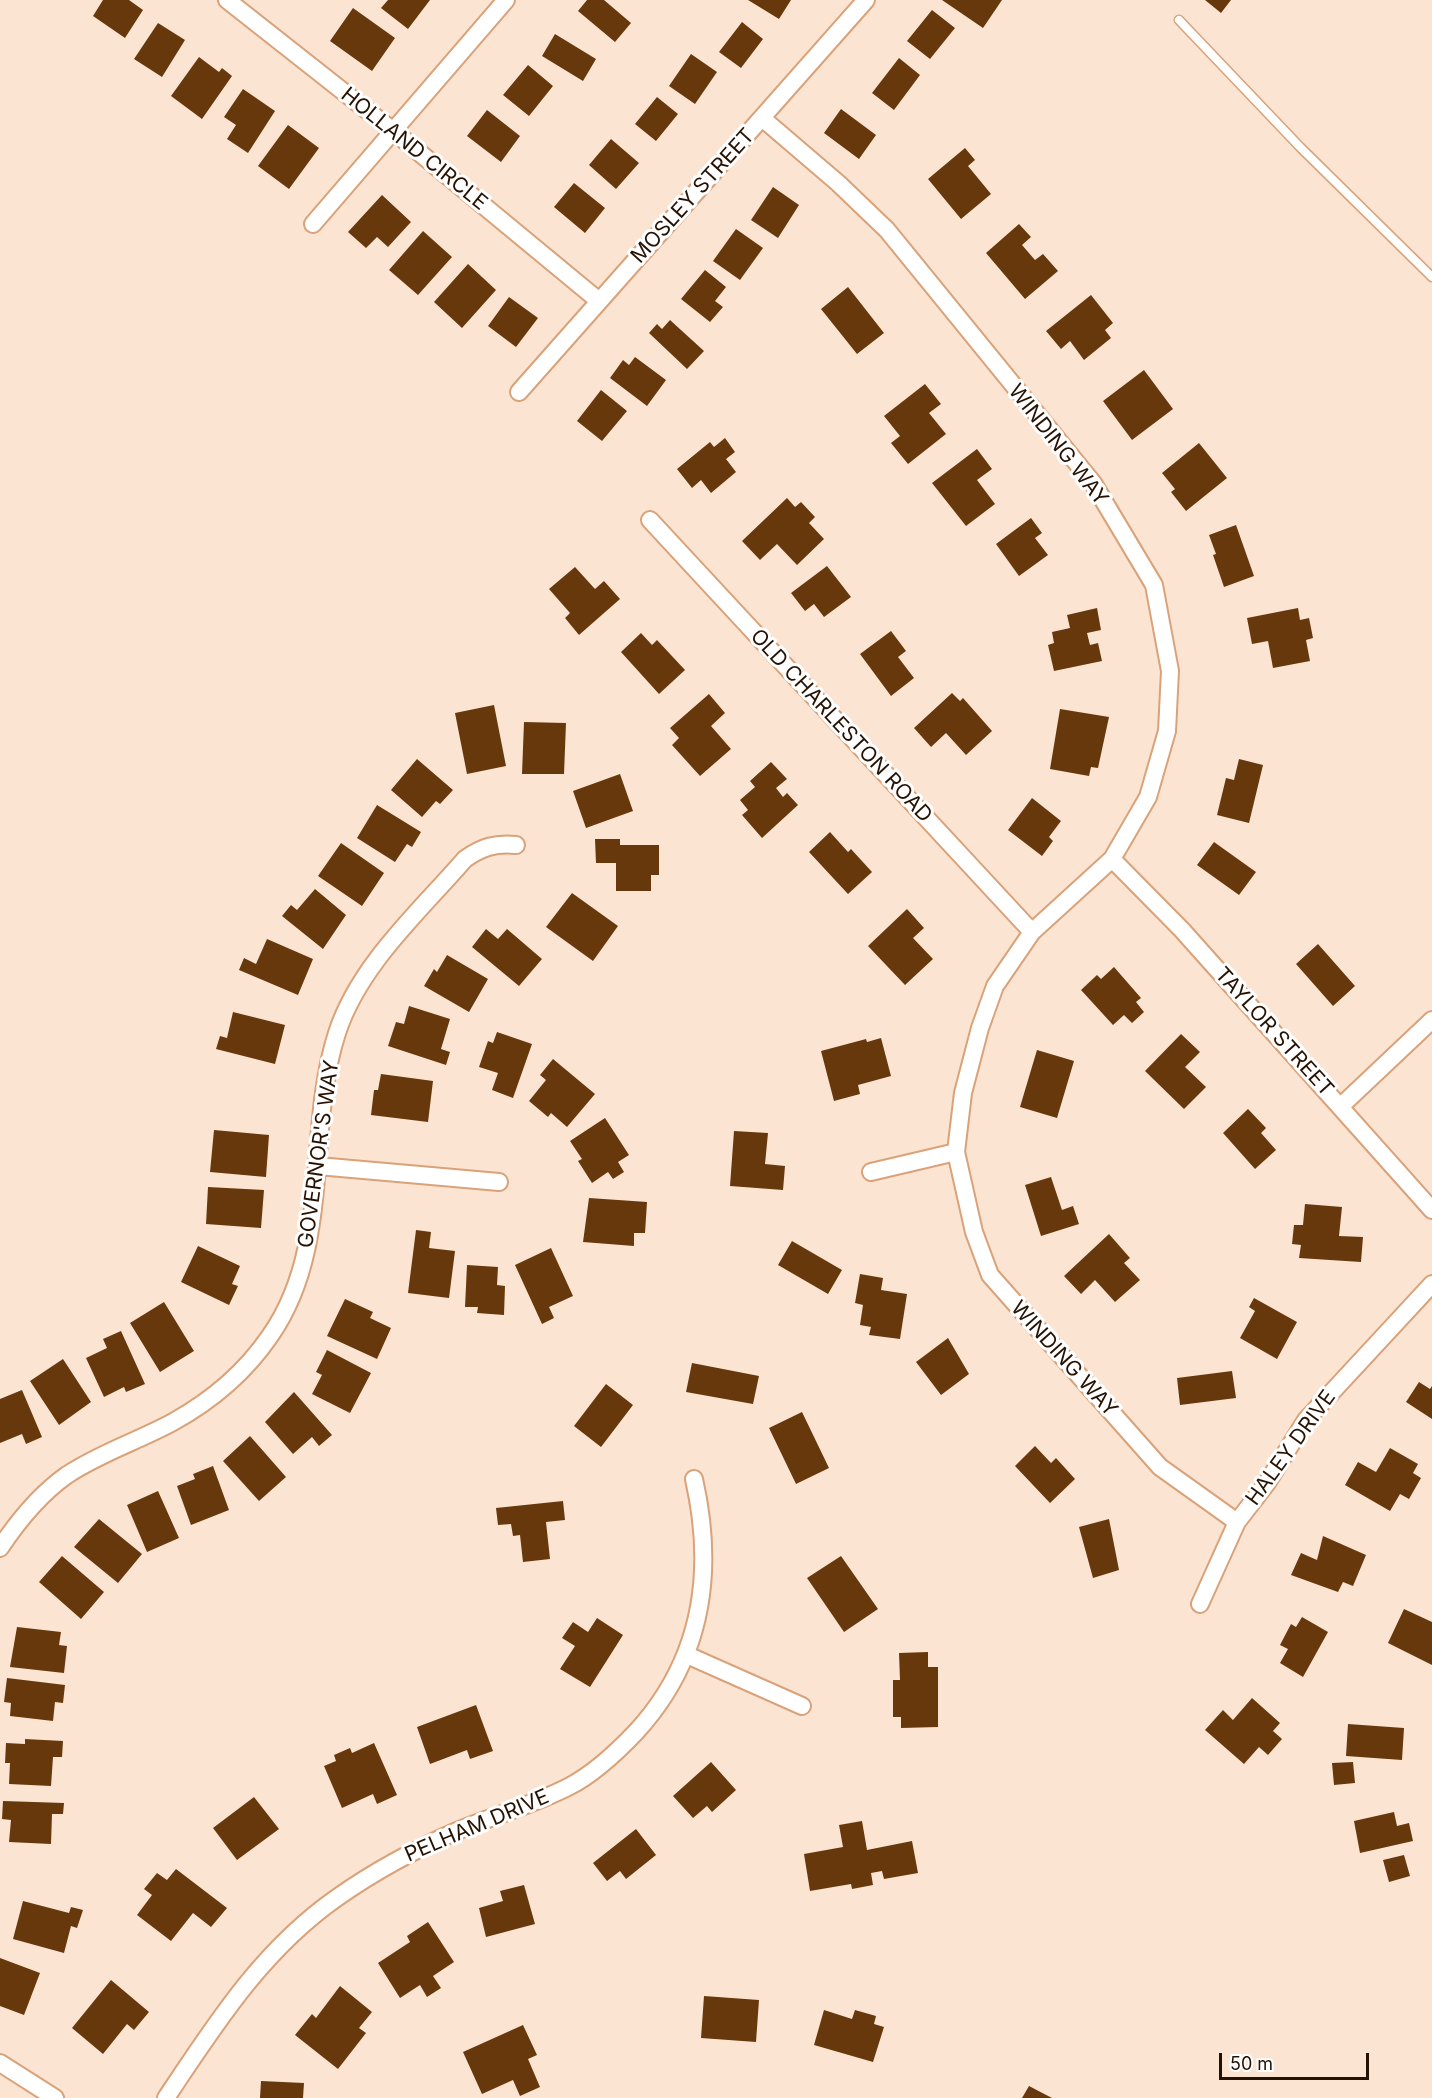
<!DOCTYPE html>
<style>
body{margin:0}
#map{position:relative;width:1432px;height:2098px;overflow:hidden;background:#fce4d3;font-family:Inter,sans-serif}
canvas{display:block}
.scale{position:absolute;left:1219px;top:2053px;width:150px;height:27px;box-sizing:border-box;border:3px solid #261203;border-top:0;padding-left:8px;font-size:18px;line-height:21px;white-space:nowrap;color:#261203;-webkit-text-stroke:4px #fff;paint-order:stroke}
</style>
<div id="map">
<canvas width="1432" height="2098"></canvas>
<div class="scale">50 m</div>
</div>
<script>
const ctx = document.querySelector('canvas').getContext('2d');
ctx.lineJoin = 'round';
function fillPath(path, color) { ctx.fillStyle = color; ctx.fill(path, 'evenodd'); }
function stroke(path, color, width, dash) { ctx.strokeStyle = color; ctx.lineWidth = width; ctx.lineCap = dash ? 'butt' : 'round'; ctx.setLineDash(dash || []); ctx.stroke(path); }
function label(font, color, halo, rows, align = 'center') {
  ctx.font = font + ' Inter,sans-serif'; ctx.lineWidth = 6; ctx.setLineDash([]); ctx.textBaseline = 'middle'; ctx.strokeStyle = halo; ctx.fillStyle = color; for (const [text, x, y, turn = 0] of rows) {
    ctx.save(); ctx.translate(x, y); ctx.rotate((+turn || 0) * Math.PI / 180); ctx.textAlign = isNaN(turn) ? turn : align; if (halo) ctx.strokeText(text, 0, 0); ctx.fillText(text, 0, 0); ctx.restore();
  }
}
fillPath(new Path2D(`
 M 103,0 L 129,0 L 143,10 L 125,38 L 93,16 Z
 M 388,0 L 430,0 L 408,29 L 381,8 Z
 M 587,0 L 604,0 L 631,23 L 615,42 L 578,11 Z
 M 748,0 L 791,0 L 779,19 Z
 M 942,0 L 1002,0 L 983,28 Z
 M 1205,0 L 1231,0 L 1221,13 Z
 M 353,8 L 395,38 L 372,71 L 330,41 Z
 M 932,10 L 955,28 L 930,59 L 907,41 Z
 M 742,22 L 763,39 L 741,68 L 719,52 Z
 M 158,23 L 185,40 L 162,77 L 134,59 Z
 M 555,34 L 596,59 L 583,81 L 542,56 Z
 M 691,54 L 717,72 L 695,104 L 669,86 Z
 M 199,57 L 219,72 L 222,68 L 232,76 L 202,119 L 171,96 Z
 M 899,58 L 920,75 L 894,110 L 872,93 Z
 M 528,65 L 553,86 L 529,116 L 503,95 Z
 M 243,89 L 275,111 L 248,153 L 227,139 L 236,125 L 224,117 Z
 M 657,97 L 678,114 L 656,141 L 635,124 Z
 M 841,109 L 876,135 L 859,159 L 824,133 Z
 M 487,110 L 520,136 L 501,162 L 467,136 Z
 M 288,125 L 319,148 L 289,189 L 258,166 Z
 M 611,139 L 639,163 L 616,189 L 589,165 Z
 M 965,148 L 975,160 L 968,166 L 991,194 L 961,219 L 928,179 Z
 M 574,183 L 605,208 L 585,233 L 554,207 Z
 M 773,187 L 799,205 L 778,238 L 751,220 Z
 M 382,195 L 411,222 L 388,247 L 377,237 L 366,248 L 348,232 Z
 M 1019,224 L 1031,237 L 1022,245 L 1035,260 L 1043,254 L 1058,271 L 1025,299 L 986,253 Z
 M 736,229 L 763,248 L 740,280 L 713,261 Z
 M 423,231 L 452,257 L 418,295 L 389,270 Z
 M 468,264 L 496,290 L 462,328 L 434,302 Z
 M 705,270 L 726,287 L 715,301 L 723,307 L 710,322 L 681,299 Z
 M 848,287 L 884,333 L 857,354 L 821,309 Z
 M 1091,295 L 1113,323 L 1105,330 L 1111,338 L 1084,360 L 1070,341 L 1061,349 L 1046,331 Z
 M 509,297 L 538,318 L 516,347 L 488,326 Z
 M 670,320 L 704,351 L 687,369 L 649,333 L 657,324 L 662,329 Z
 M 635,357 L 666,380 L 647,406 L 610,378 L 623,360 L 629,365 Z
 M 1144,370 L 1173,409 L 1132,440 L 1103,401 Z
 M 925,384 L 941,404 L 929,413 L 946,434 L 908,464 L 891,443 L 900,436 L 884,416 Z
 M 601,390 L 627,411 L 602,441 L 577,421 Z
 M 725,438 L 735,452 L 726,459 L 736,472 L 711,493 L 701,480 L 692,488 L 677,469 L 710,442 L 714,447 Z
 M 1199,443 L 1227,478 L 1186,511 L 1171,492 L 1175,489 L 1162,473 Z
 M 977,449 L 992,469 L 977,480 L 995,504 L 966,526 L 932,483 Z
 M 787,498 L 795,507 L 801,502 L 815,517 L 809,523 L 824,539 L 797,565 L 777,544 L 760,560 L 742,541 Z
 M 1031,518 L 1042,533 L 1035,538 L 1048,555 L 1019,576 L 996,544 Z
 M 1236,525 L 1254,576 L 1224,587 L 1213,555 L 1216,554 L 1209,535 Z
 M 827,566 L 851,597 L 824,617 L 814,604 L 805,611 L 791,593 Z
 M 575,567 L 595,589 L 604,581 L 620,599 L 579,635 L 565,618 L 570,613 L 549,589 Z
 M 1097,608 L 1101,630 L 1087,633 L 1090,645 L 1098,643 L 1102,661 L 1054,671 L 1048,645 L 1054,643 L 1052,632 L 1070,628 L 1067,615 Z
 M 1298,608 L 1300,620 L 1309,618 L 1313,638 L 1306,640 L 1310,661 L 1273,668 L 1268,641 L 1252,644 L 1247,618 Z
 M 891,631 L 906,651 L 898,657 L 914,678 L 891,696 L 860,654 Z
 M 641,633 L 652,645 L 657,640 L 685,670 L 659,694 L 621,652 Z
 M 952,693 L 960,701 L 963,698 L 992,731 L 966,755 L 946,733 L 931,747 L 914,728 Z
 M 709,694 L 725,713 L 711,726 L 731,749 L 700,776 L 672,745 L 679,738 L 670,728 Z
 M 494,705 L 506,766 L 467,774 L 455,713 Z
 M 1060,709 L 1109,717 L 1098,768 L 1091,767 L 1089,776 L 1050,769 Z
 M 524,722 L 566,723 L 564,774 L 522,774 Z
 M 417,759 L 453,790 L 440,804 L 436,801 L 422,817 L 391,790 Z
 M 1239,759 L 1263,765 L 1249,823 L 1217,815 L 1226,778 L 1234,780 Z
 M 771,762 L 787,779 L 776,788 L 783,797 L 787,793 L 798,805 L 762,838 L 742,815 L 748,810 L 740,800 L 755,787 L 750,781 Z
 M 620,774 L 633,811 L 586,828 L 573,791 Z
 M 1032,798 L 1061,821 L 1049,837 L 1053,841 L 1042,856 L 1008,830 Z
 M 377,805 L 421,832 L 412,847 L 407,844 L 395,862 L 357,838 Z
 M 830,832 L 848,852 L 851,849 L 872,872 L 848,894 L 809,852 Z
 M 595,839 L 620,839 L 620,845 L 659,845 L 659,875 L 651,875 L 651,891 L 616,891 L 616,863 L 596,863 Z
 M 1214,842 L 1256,872 L 1239,895 L 1197,865 Z
 M 341,843 L 384,873 L 362,906 L 318,876 Z
 M 315,889 L 346,915 L 323,949 L 282,916 L 291,905 L 297,910 Z
 M 572,893 L 618,926 L 593,961 L 546,927 Z
 M 907,909 L 924,928 L 913,938 L 933,959 L 905,985 L 868,946 Z
 M 486,929 L 498,939 L 507,929 L 542,959 L 519,986 L 472,947 Z
 M 267,939 L 313,959 L 298,995 L 239,970 L 244,958 L 256,964 Z
 M 1318,944 L 1355,986 L 1333,1006 L 1296,964 Z
 M 447,955 L 488,979 L 469,1012 L 424,986 L 434,969 L 437,972 Z
 M 1114,967 L 1141,998 L 1136,1002 L 1144,1012 L 1132,1023 L 1124,1015 L 1113,1025 L 1081,990 L 1097,975 L 1101,979 Z
 M 409,1006 L 450,1019 L 441,1049 L 450,1052 L 446,1065 L 388,1046 L 396,1022 L 404,1024 Z
 M 233,1012 L 285,1025 L 275,1064 L 216,1049 L 220,1036 L 227,1038 Z
 M 497,1032 L 532,1044 L 513,1098 L 492,1090 L 498,1073 L 479,1067 L 488,1041 L 493,1043 Z
 M 1181,1034 L 1200,1052 L 1185,1067 L 1206,1087 L 1184,1109 L 1145,1071 Z
 M 881,1038 L 891,1076 L 858,1085 L 860,1094 L 834,1101 L 821,1051 L 866,1039 L 867,1042 Z
 M 1037,1050 L 1074,1061 L 1057,1118 L 1020,1107 Z
 M 553,1059 L 595,1094 L 567,1127 L 551,1113 L 548,1117 L 529,1101 L 546,1080 L 540,1075 Z
 M 381,1074 L 433,1081 L 428,1122 L 371,1115 L 374,1090 L 378,1090 Z
 M 1248,1109 L 1266,1128 L 1261,1133 L 1276,1150 L 1255,1169 L 1223,1133 Z
 M 605,1118 L 629,1155 L 618,1162 L 624,1172 L 613,1179 L 608,1172 L 592,1183 L 578,1161 L 582,1159 L 570,1141 Z
 M 214,1130 L 269,1135 L 266,1177 L 210,1172 Z
 M 734,1131 L 768,1133 L 765,1164 L 785,1166 L 783,1190 L 730,1186 Z
 M 1051,1177 L 1062,1210 L 1073,1206 L 1079,1224 L 1041,1236 L 1025,1185 Z
 M 208,1187 L 264,1190 L 261,1228 L 206,1224 Z
 M 589,1198 L 647,1202 L 645,1233 L 634,1233 L 634,1246 L 583,1242 Z
 M 1305,1204 L 1342,1207 L 1339,1236 L 1363,1237 L 1361,1262 L 1299,1258 L 1301,1245 L 1292,1244 L 1294,1225 L 1303,1225 Z
 M 416,1230 L 431,1232 L 429,1248 L 455,1251 L 449,1298 L 408,1293 Z
 M 1109,1234 L 1130,1258 L 1124,1263 L 1140,1280 L 1115,1302 L 1095,1280 L 1081,1294 L 1064,1276 Z
 M 792,1241 L 842,1270 L 828,1294 L 778,1265 Z
 M 198,1246 L 240,1266 L 232,1284 L 238,1286 L 229,1305 L 181,1282 Z
 M 551,1248 L 573,1296 L 549,1307 L 554,1318 L 542,1324 L 515,1265 Z
 M 467,1265 L 498,1267 L 497,1285 L 505,1286 L 504,1315 L 477,1313 L 478,1307 L 465,1307 Z
 M 860,1274 L 883,1278 L 881,1290 L 907,1294 L 900,1339 L 869,1335 L 871,1327 L 860,1325 L 863,1305 L 855,1303 Z
 M 1254,1298 L 1297,1322 L 1277,1359 L 1240,1338 L 1255,1311 L 1249,1307 Z
 M 345,1299 L 373,1312 L 370,1318 L 391,1328 L 377,1359 L 327,1336 Z
 M 164,1302 L 194,1351 L 160,1372 L 130,1323 Z
 M 121,1331 L 145,1384 L 126,1392 L 124,1387 L 104,1397 L 86,1358 L 107,1348 L 103,1339 Z
 M 948,1338 L 969,1374 L 941,1395 L 916,1362 Z
 M 327,1350 L 371,1373 L 350,1413 L 312,1394 L 322,1375 L 316,1372 Z
 M 63,1359 L 91,1402 L 59,1425 L 30,1381 Z
 M 692,1363 L 759,1376 L 753,1404 L 686,1392 Z
 M 1232,1371 L 1236,1398 L 1180,1405 L 1177,1378 Z
 M 1419,1382 L 1430,1389 L 1432,1386 L 1432,1419 L 1406,1402 Z
 M 606,1384 L 633,1405 L 601,1447 L 574,1426 Z
 M 22,1390 L 42,1437 L 26,1444 L 22,1434 L 0,1443 L 0,1399 Z
 M 294,1392 L 332,1435 L 319,1446 L 312,1437 L 293,1454 L 265,1422 Z
 M 802,1412 L 829,1468 L 796,1484 L 769,1428 Z
 M 250,1436 L 286,1477 L 259,1501 L 223,1461 Z
 M 1035,1446 L 1051,1463 L 1056,1458 L 1075,1479 L 1050,1503 L 1015,1466 Z
 M 1390,1448 L 1418,1464 L 1413,1473 L 1421,1478 L 1409,1499 L 1400,1494 L 1390,1511 L 1345,1485 L 1358,1462 L 1376,1472 Z
 M 213,1466 L 229,1510 L 191,1525 L 177,1486 L 195,1479 L 193,1474 Z
 M 158,1491 L 179,1538 L 147,1552 L 127,1505 Z
 M 563,1501 L 565,1520 L 546,1522 L 550,1559 L 523,1562 L 520,1535 L 513,1536 L 511,1524 L 498,1525 L 496,1508 Z
 M 99,1519 L 142,1554 L 118,1583 L 74,1547 Z
 M 1109,1519 L 1119,1570 L 1093,1578 L 1079,1527 Z
 M 1323,1536 L 1366,1555 L 1353,1586 L 1343,1582 L 1338,1592 L 1291,1575 L 1301,1553 L 1317,1560 Z
 M 62,1556 L 104,1592 L 81,1619 L 39,1582 Z
 M 841,1556 L 878,1609 L 844,1632 L 807,1578 Z
 M 1404,1609 L 1432,1622 L 1432,1665 L 1388,1643 Z
 M 1302,1617 L 1328,1632 L 1303,1677 L 1280,1663 L 1288,1649 L 1280,1645 L 1291,1624 L 1296,1627 Z
 M 597,1618 L 623,1635 L 590,1687 L 560,1669 L 575,1646 L 562,1638 L 573,1622 L 588,1632 Z
 M 17,1627 L 61,1632 L 59,1645 L 67,1646 L 64,1673 L 10,1667 Z
 M 928,1652 L 928,1667 L 938,1667 L 938,1727 L 901,1728 L 901,1717 L 893,1717 L 893,1680 L 900,1680 L 899,1653 Z
 M 7,1678 L 65,1685 L 63,1703 L 55,1702 L 53,1721 L 10,1716 L 11,1703 L 4,1702 Z
 M 1252,1698 L 1280,1723 L 1273,1731 L 1282,1739 L 1268,1755 L 1259,1747 L 1244,1764 L 1205,1730 L 1223,1710 L 1233,1720 Z
 M 476,1705 L 493,1751 L 470,1759 L 467,1750 L 430,1764 L 417,1727 Z
 M 1348,1724 L 1404,1728 L 1402,1760 L 1346,1756 Z
 M 25,1739 L 63,1741 L 62,1757 L 53,1757 L 51,1786 L 9,1784 L 10,1763 L 5,1763 L 6,1743 L 25,1744 Z
 M 374,1743 L 397,1795 L 377,1804 L 373,1794 L 342,1808 L 324,1766 L 336,1761 L 334,1755 L 350,1748 L 352,1753 Z
 M 711,1762 L 736,1790 L 712,1812 L 707,1806 L 693,1818 L 673,1796 Z
 M 1353,1762 L 1355,1783 L 1334,1785 L 1332,1763 Z
 M 254,1797 L 279,1829 L 237,1860 L 213,1828 Z
 M 3,1801 L 64,1803 L 63,1814 L 52,1814 L 51,1844 L 9,1842 L 11,1820 L 2,1819 Z
 M 1394,1812 L 1397,1826 L 1409,1823 L 1413,1841 L 1360,1853 L 1354,1821 Z
 M 862,1821 L 867,1850 L 912,1841 L 918,1873 L 884,1879 L 882,1871 L 871,1873 L 873,1885 L 852,1889 L 851,1884 L 810,1891 L 804,1854 L 843,1847 L 839,1825 Z
 M 636,1829 L 656,1855 L 626,1879 L 620,1871 L 607,1881 L 593,1863 Z
 M 1404,1855 L 1410,1876 L 1389,1882 L 1383,1860 Z
 M 176,1869 L 227,1908 L 211,1927 L 193,1913 L 171,1941 L 137,1915 L 152,1895 L 144,1889 L 157,1873 L 167,1880 Z
 M 524,1885 L 535,1924 L 486,1937 L 479,1908 L 503,1901 L 500,1891 Z
 M 23,1901 L 69,1913 L 71,1907 L 83,1910 L 77,1928 L 71,1926 L 64,1953 L 13,1939 Z
 M 428,1922 L 454,1962 L 433,1976 L 441,1988 L 427,1997 L 420,1985 L 400,1998 L 378,1963 L 410,1942 L 407,1936 Z
 M 0,1958 L 40,1973 L 24,2015 L 0,2006 Z
 M 111,1980 L 149,2012 L 134,2030 L 127,2024 L 103,2054 L 72,2028 Z
 M 340,1986 L 372,2012 L 359,2028 L 366,2033 L 338,2069 L 295,2035 L 312,2014 L 316,2018 Z
 M 704,1996 L 759,2000 L 756,2042 L 701,2038 Z
 M 824,2010 L 852,2019 L 855,2010 L 876,2016 L 874,2024 L 884,2027 L 873,2062 L 814,2045 Z
 M 523,2025 L 537,2055 L 528,2059 L 540,2087 L 520,2096 L 513,2080 L 482,2094 L 463,2052 Z
 M 261,2081 L 304,2083 L 303,2098 L 260,2098 Z
 M 1029,2086 L 1052,2098 L 1022,2098 Z`), '#67380c');
const lane = new Path2D(`
 M 1179,20 L 1300,147 L 1432,277`);
const street = new Path2D(`
 M 227,0 L 392,130 L 599,301
 M 762,118 L 838,183 L 887,230 L 1093,483 L 1154,585 L 1170,671 L 1167,731 L 1148,797 L 1112,859 L 1032,932 L 995,986 L 980,1028 L 963,1093 L 956,1152 L 974,1232 L 990,1275 L 1160,1467 L 1237,1522
 M 313,224 L 506,0
 M 519,392 L 866,0
 M 650,520 L 1032,932
 M 1112,859 L 1182,930 L 1432,1210
 M 1341,1106 L 1432,1020
 M 318,1166 L 499,1182
 M 871,1172 L 956,1152
 M 0,1548 C 18,1521 40,1494 67,1475 C 100,1453 138,1441 173,1422 C 211,1401 246,1371 270,1336 C 333,1246 305,1132 337,1033 C 359,965 420,911 465,859 C 482,847 495,843 516,845
 M 1200,1604 L 1237,1522 L 1267,1483 L 1306,1420 L 1432,1284
 M 687,1655 L 802,1706
 M 0,2063 L 55,2098
 M 166,2098 C 216,2023 263,1949 338,1897 C 375,1871 416,1849 457,1831 C 494,1815 534,1805 570,1786 C 595,1773 617,1752 636,1732 C 703,1659 715,1572 694,1479`);
stroke(lane, '#d9a279', 11);
stroke(street, '#d9a279', 20);
stroke(lane, '#fff', 8);
stroke(street, '#fff', 16);
label('21px', '#261203', '#fff', [
 ["HOLLAND CIRCLE",414,149,39],
 ["MOSLEY STREET",693,196,-48],
 ["WINDING WAY",1058,445,52],
 ["OLD CHARLESTON ROAD",841,726,47],
 ["TAYLOR STREET",1274,1032,48],
 ["GOVERNOR'S WAY",319,1154,-82],
 ["WINDING WAY",1064,1359,48],
 ["HALEY DRIVE",1291,1448,-54],
 ["PELHAM DRIVE",477,1826,-23]
]);
</script>
